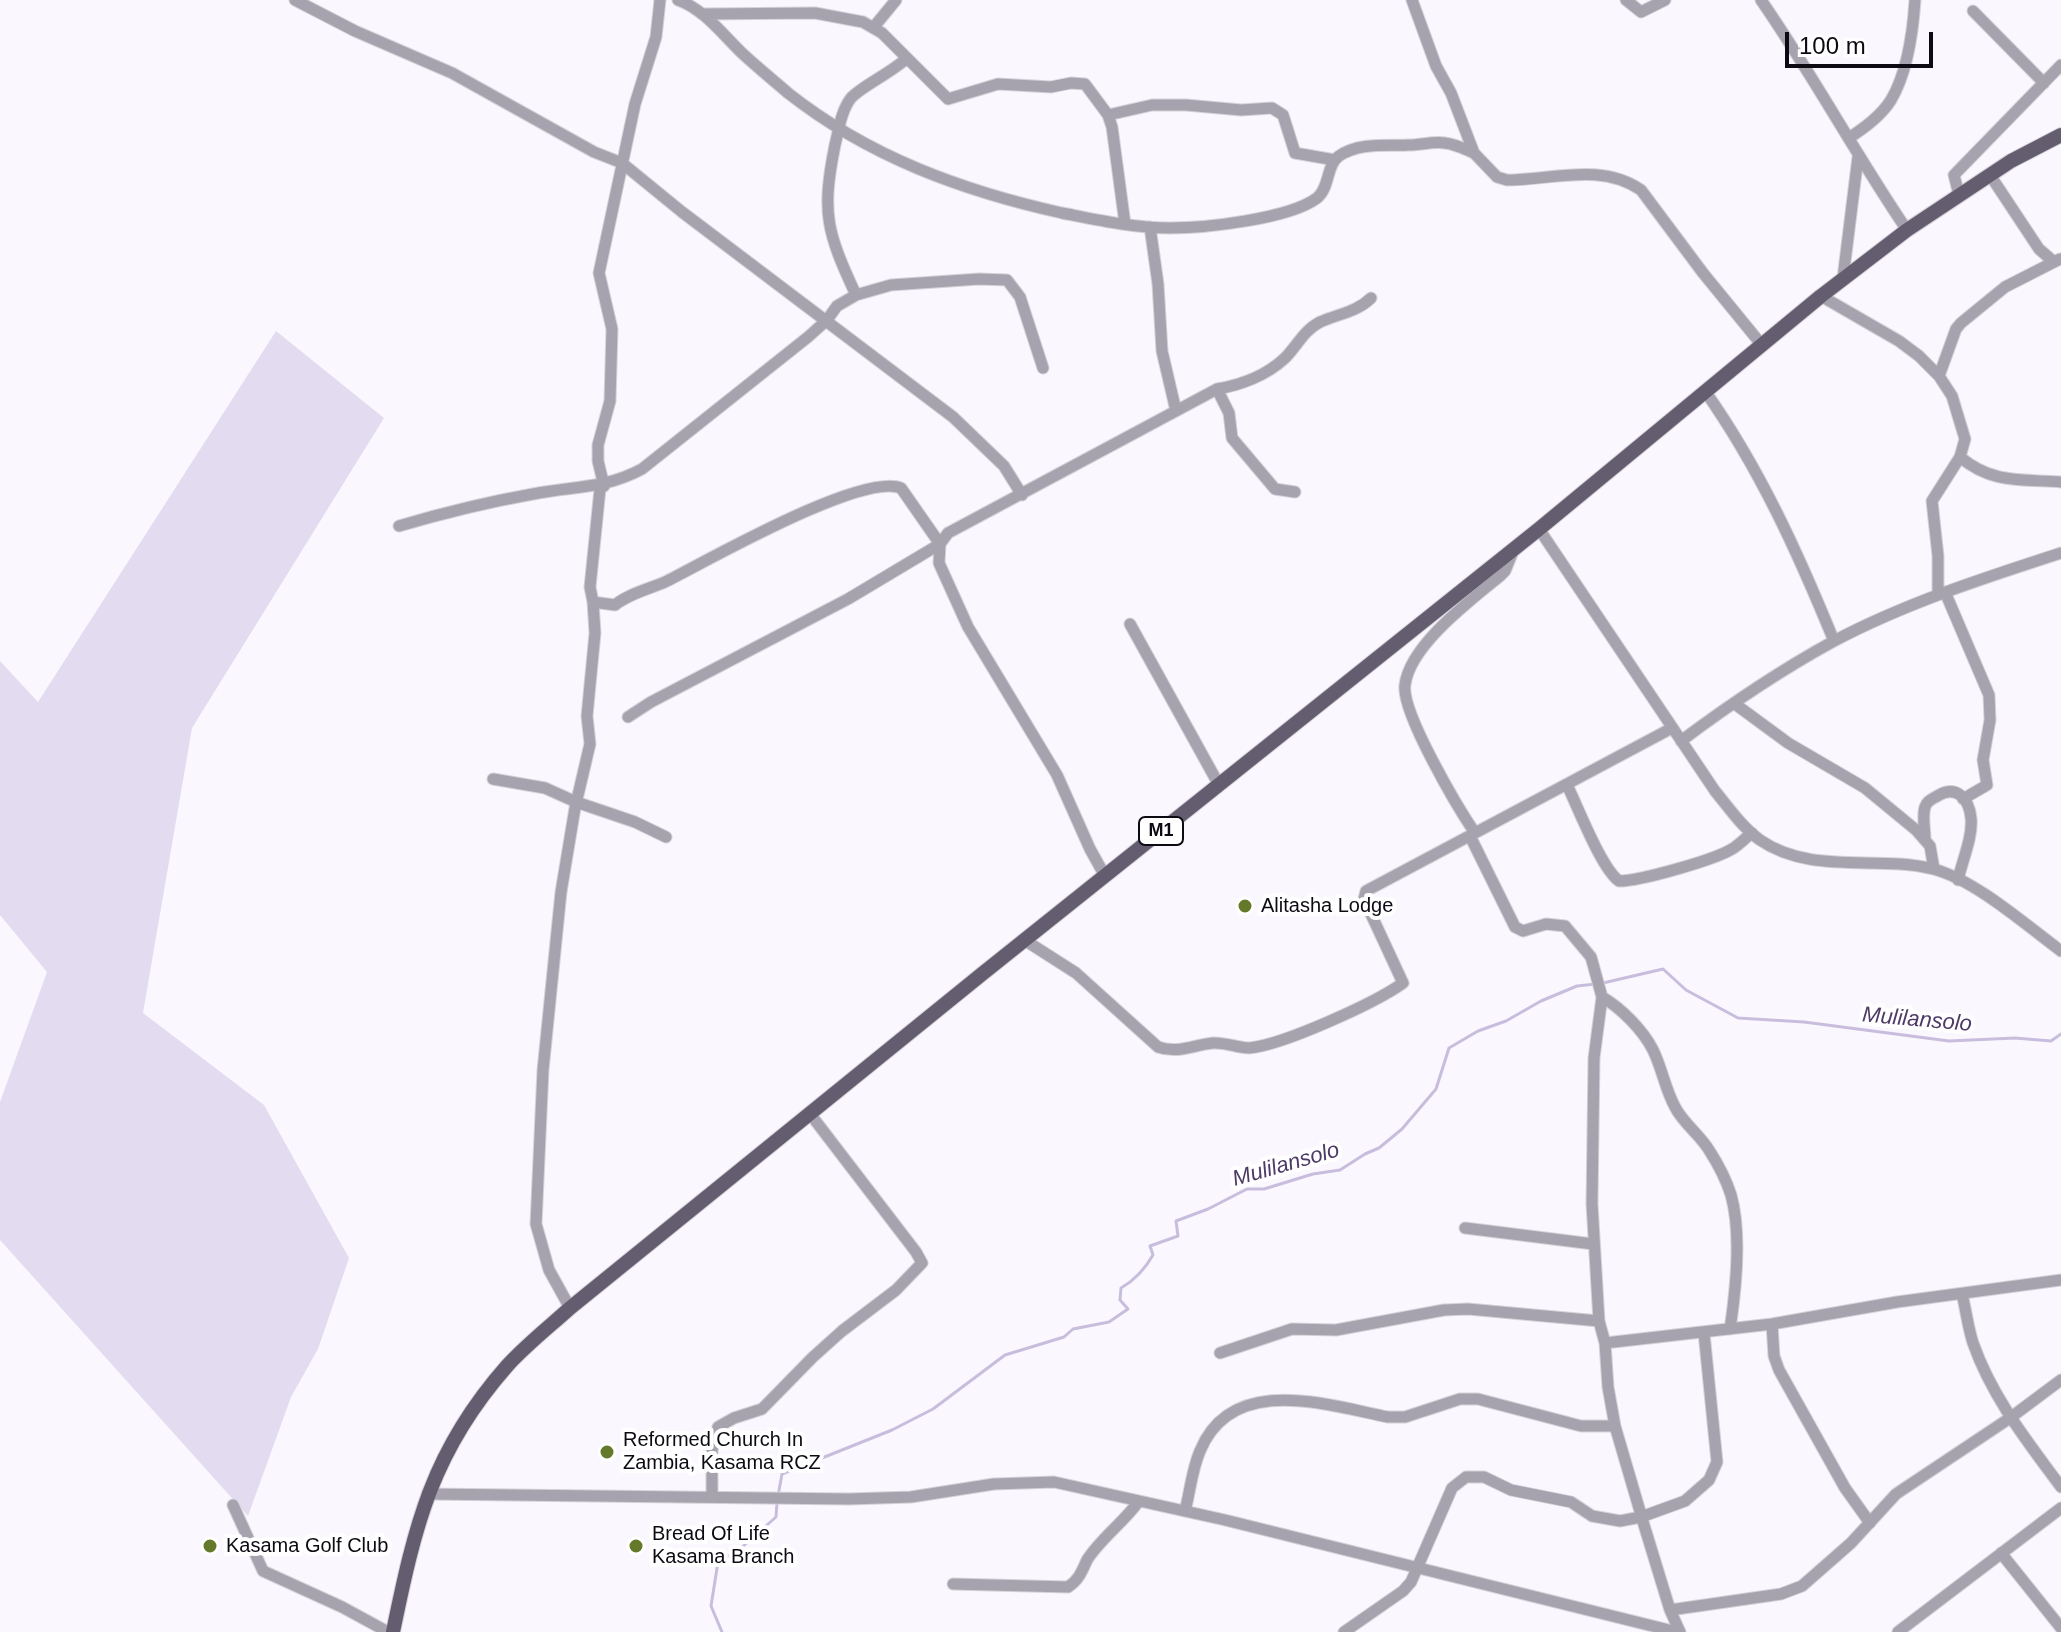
<!DOCTYPE html>
<style>
body{margin:0}
#map{position:relative;width:2061px;height:1632px;overflow:hidden;background:#faf8fe;font-family:Arial,sans-serif}
canvas{display:block}
.scale{position:absolute;left:1785px;top:32px;width:148px;height:36px;box-sizing:border-box;border:4px solid #0e0a13;border-top:0;padding-left:10px;font-size:24px;line-height:28px;white-space:nowrap;color:#0e0a13;-webkit-text-stroke:6px #fff;paint-order:stroke}
</style>
<div id="map">
<canvas width="2061" height="1632"></canvas>
<div class="scale">100 m</div>
</div>
<script>
const ctx = document.querySelector('canvas').getContext('2d');
ctx.lineJoin = 'round';
function fillPath(path, color) { ctx.fillStyle = color; ctx.fill(path, 'evenodd'); }
function stroke(path, color, width, dash) { ctx.strokeStyle = color; ctx.lineWidth = width; ctx.lineCap = dash ? 'butt' : 'round'; ctx.setLineDash(dash || []); ctx.stroke(path); }
function label(font, color, halo, rows, align = 'center') {
  ctx.font = font + ' Arial,sans-serif'; ctx.lineWidth = 8; ctx.setLineDash([]); ctx.textBaseline = 'middle'; ctx.strokeStyle = halo; ctx.fillStyle = color; for (const [text, x, y, turn = 0] of rows) {
    ctx.save(); ctx.translate(x, y); ctx.rotate((+turn || 0) * Math.PI / 180); ctx.textAlign = isNaN(turn) ? turn : align; if (halo) ctx.strokeText(text, 0, 0); ctx.fillText(text, 0, 0); ctx.restore();
  }
}
fillPath(new Path2D(`
 M 276,331 L 384,418 L 192,728 L 143,1013 L 264,1105 L 349,1258 L 318,1349 L 291,1397 L 248,1516 L 0,1240 L 0,1102 L 47,972 L 0,915 L 0,661 L 38,702 Z`), '#e3dbef');
stroke(new Path2D(`
 M 1603,983 L 1663,969 L 1686,990 L 1738,1018 L 1804,1022 L 1949,1041 L 2015,1038 L 2051,1041 L 2061,1034
 M 778,1496 L 782,1474 L 892,1430 L 933,1409 L 1005,1355 L 1064,1337 L 1073,1329 L 1109,1322 L 1128,1309 L 1120,1300 L 1121,1288 C 1135,1280 1145,1269 1153,1255 L 1150,1246 L 1178,1236 L 1176,1221 L 1208,1209 L 1247,1189 L 1264,1189 L 1313,1174 L 1340,1170 L 1365,1154 L 1379,1148 L 1402,1129 L 1436,1089 L 1449,1048 L 1478,1031 L 1506,1021 L 1541,1001 L 1577,986 L 1596,984
 M 722,1632 L 711,1606 L 718,1562 L 740,1549 L 776,1517 L 777,1503`), '#c9bddd', 3);
const minor = new Path2D(`
 M 295,0 L 355,31 L 452,73 L 594,152 L 622,163 L 682,212 L 953,417 L 1004,466 L 1022,495
 M 660,0 L 656,37 L 635,104 L 599,273 L 612,329 L 610,401 L 598,445 L 598,461 L 604,486 L 600,489 L 590,587 L 593,602 L 615,605 C 628,594 649,589 665,582 C 707,561 862,472 901,488 L 940,544 L 939,563 L 968,627 L 1057,775 L 1090,849 L 1105,876
 M 678,0 C 704,9 723,35 743,54 C 757,67 773,80 788,93 C 869,157 963,191 1062,213 C 1098,220 1134,228 1170,228 C 1205,228 1289,219 1317,198 C 1330,188 1326,165 1339,156 C 1359,142 1387,146 1409,145 C 1421,145 1434,141 1445,143 C 1455,144 1465,149 1474,153
 M 1412,0 L 1436,66 L 1451,93 L 1474,153 L 1497,177 L 1507,180 C 1552,180 1601,162 1641,190 L 1703,273 L 1761,344
 M 1626,0 L 1641,12 L 1665,0
 M 1761,0 C 1813,75 1856,155 1907,230
 M 1973,11 L 2044,83
 M 702,14 L 815,13 L 863,22 L 882,33 L 948,99 L 998,84 L 1051,87 L 1071,83 L 1085,84 L 1108,115 L 1112,127 L 1125,224
 M 873,28 L 896,0
 M 1108,115 L 1152,105 L 1186,105 L 1241,110 L 1272,108 L 1283,115 L 1295,153 L 1335,160
 M 1849,138 C 1864,128 1881,116 1891,100 C 1907,73 1913,31 1915,0
 M 1990,175 L 2039,249 L 2054,262 L 2060,259
 M 1959,195 L 1954,175 L 2061,65
 M 1150,227 L 1158,284 L 1162,351 L 1176,411
 M 1843,278 L 1858,157
 M 856,295 C 827,232 821,214 835,145 C 839,129 841,111 851,98 C 862,86 891,73 907,58
 M 1821,296 L 1899,341 L 1919,356 L 1939,376 L 1952,396 L 1965,439 L 1960,457 L 1932,501 L 1938,556 L 1938,595
 M 1939,376 L 1956,329 L 1961,323 L 2005,287 L 2054,262
 M 1217,389 L 1229,413 L 1232,438 L 1275,489 L 1295,492
 M 1705,391 C 1760,469 1798,553 1834,641
 M 1960,457 C 1992,484 2021,479 2061,482
 M 399,526 C 443,513 488,502 533,494 C 574,486 605,489 642,469 L 808,337 L 827,320 L 837,306 L 856,295 L 891,285 L 979,279 L 1007,280 L 1020,297 L 1043,368
 M 1539,529 L 1715,791 C 1729,808 1742,827 1760,840 C 1811,875 1876,855 1933,869 C 1974,879 2027,926 2061,951
 M 1945,592 L 1989,695 L 1990,720 L 1983,760 L 1987,785 L 1963,799
 M 1130,624 L 1219,785
 M 1735,704 L 1788,743 L 1865,788 L 1916,830 L 1930,846 L 1934,869
 M 628,717 L 651,702 L 848,599 L 940,544 L 948,533 L 1217,389 C 1241,385 1267,375 1285,358 C 1297,346 1304,330 1320,322 C 1338,314 1357,312 1371,298
 M 1681,741 C 1729,705 1781,670 1834,641 C 1906,603 1984,578 2061,553
 M 493,779 L 545,788 L 576,802 L 635,822 L 666,837
 M 1567,785 C 1578,807 1601,868 1619,881 C 1640,881 1714,860 1732,849 C 1739,845 1745,838 1752,833
 M 1475,833 C 1458,808 1401,712 1405,685 C 1410,645 1471,600 1500,576 L 1505,571 L 1514,549
 M 1470,836 L 1515,927 L 1523,931 L 1546,924 L 1565,926 L 1591,957 L 1602,997 L 1594,1058 L 1592,1204 L 1599,1321 L 1605,1343 L 1608,1387 L 1615,1426 L 1644,1525 L 1670,1610 L 1680,1632
 M 1925,839 C 1925,829 1922,816 1925,807 C 1927,800 1933,799 1939,795 C 1957,785 1969,799 1971,818 C 1973,837 1962,861 1958,880
 M 1026,941 L 1076,973 L 1158,1047 C 1178,1054 1193,1045 1213,1043 C 1225,1042 1237,1048 1249,1048 C 1283,1045 1375,1003 1403,983 L 1364,899 L 1366,891 L 1672,728
 M 1602,997 C 1621,1008 1643,1030 1653,1050 C 1662,1068 1665,1089 1675,1107 C 1683,1123 1700,1135 1709,1150 C 1718,1164 1726,1179 1731,1195 C 1742,1234 1736,1289 1730,1329
 M 1465,1228 L 1593,1244
 M 1962,1294 C 1966,1310 1968,1328 1973,1343 C 1992,1397 2027,1441 2061,1487
 M 570,1308 L 549,1270 L 536,1224 L 543,1070 L 561,892 L 575,808 L 590,744 L 587,716 L 595,633 L 593,602
 M 1772,1324 L 1774,1356 L 1779,1370 L 1845,1488 L 1870,1523
 M 1605,1343 L 1772,1324 L 1897,1302 L 2061,1280
 M 1220,1353 L 1292,1329 L 1336,1330 L 1444,1310 L 1468,1309 L 1599,1321
 M 427,1494 L 849,1499 L 911,1497 L 994,1484 L 1054,1482 L 1225,1520 L 1677,1632
 M 712,1497 L 712,1450 L 718,1427 L 734,1418 L 762,1409 L 813,1357 L 842,1331 L 896,1290 L 922,1263 L 916,1252 L 811,1115
 M 233,1505 L 263,1571 L 342,1607 L 388,1632
 M 1185,1511 C 1190,1492 1192,1469 1200,1451 C 1232,1373 1327,1405 1388,1417 L 1405,1417 L 1460,1399 L 1478,1399 L 1581,1426 L 1615,1426
 M 2001,1553 L 2061,1628
 M 953,1584 L 1068,1587 C 1079,1580 1082,1571 1087,1560 C 1101,1538 1124,1522 1139,1501
 M 1670,1610 L 1781,1594 L 1802,1586 L 1851,1543 L 1896,1494 L 2010,1418 L 2061,1380
 M 1344,1632 L 1403,1591 L 1411,1582 L 1452,1488 L 1466,1477 L 1484,1477 L 1511,1490 L 1571,1502 L 1592,1516 L 1620,1521 L 1641,1517 L 1685,1501 L 1709,1480 L 1717,1462 L 1704,1333
 M 1898,1632 L 2061,1508`);
const major = new Path2D(`
 M 393,1632 C 415,1525 432,1451 507,1366 C 526,1345 549,1327 570,1308 L 982,974 L 1539,529 L 1821,296 L 1907,230 L 2011,161 L 2061,135`);
stroke(minor, '#d4d2d8', 13);
stroke(major, '#d4d2d8', 16);
stroke(minor, '#a7a3ae', 11);
stroke(major, '#645d70', 14);
for (const [x, y, r, color] of [
 [1245,906,8,"#647929"],
 [607,1452,8,"#647929"],
 [210,1546,8,"#647929"],
 [636,1546,8,"#647929"]
]) { const dot = new Path2D(); dot.arc(x, y, r, 0, 2 * Math.PI); ctx.fillStyle = color; ctx.fill(dot); stroke(dot, '#fff', 3); }
for (const [x, y, w] of [
 [1161,831,44]
]) { const box = new Path2D(); box.roundRect(x - w / 2, y - 14, w, 28, 6); ctx.fillStyle = '#fff'; ctx.fill(box); stroke(box, '#0e0a13', 2); }
label('bold 18px', '#0e0a13', null, [
 ["M1",1161,831]
]);
label('20px', '#0e0a13', '#fff', [
 ["Alitasha Lodge",1261,906],
 ["Reformed Church In",623,1440],
 ["Zambia, Kasama RCZ",623,1463],
 ["Bread Of Life",652,1534],
 ["Kasama Branch",652,1557],
 ["Kasama Golf Club",226,1546]
], 'left');
label('italic 22px', '#4d3a66', '#fff', [
 ["Mulilansolo",1917,1020,5],
 ["Mulilansolo",1286,1165,-16]
]);
</script>
